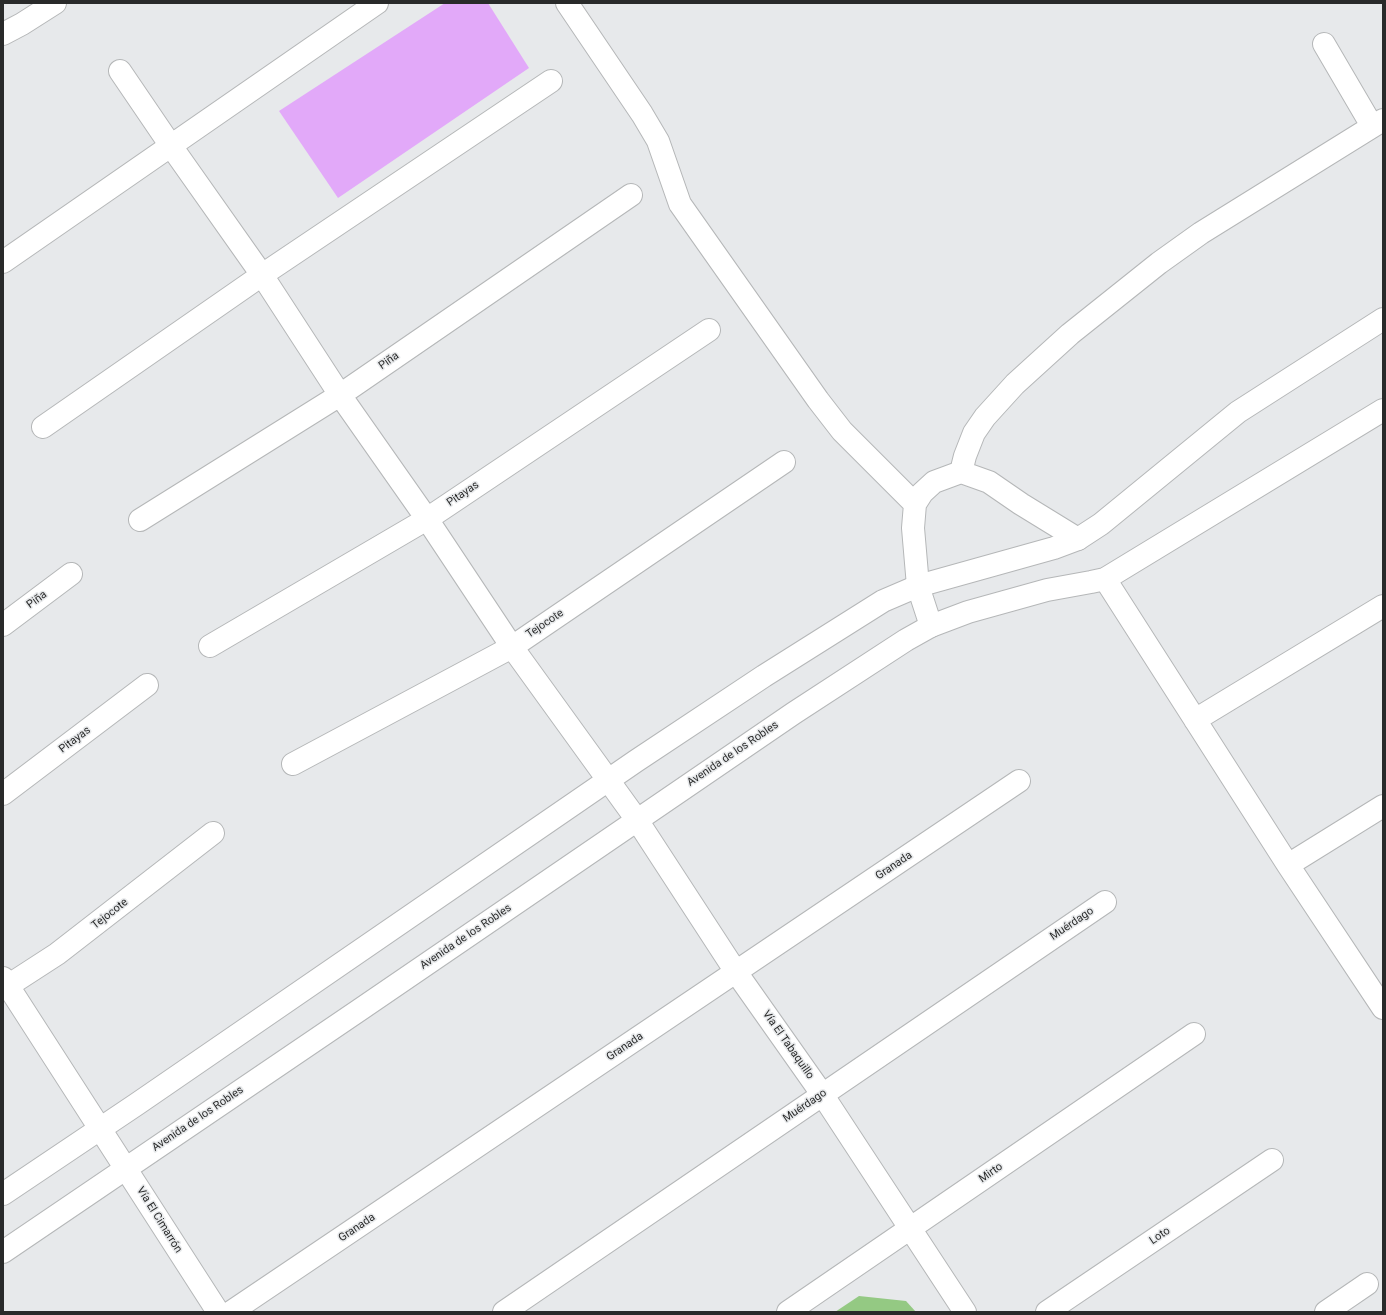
<!DOCTYPE html>
<meta charset="utf-8">
<style>
body{margin:0}
#map{position:relative;width:1386px;height:1315px;overflow:hidden;background:#e7e9eb;font-family:Roboto,sans-serif}
canvas{display:block}
.frame{position:absolute;inset:0;border:4px solid #292a2a;pointer-events:none}
</style>
<div id="map">
<canvas width="1386" height="1315"></canvas>
<div class="frame"></div>
</div>
<script>
const ctx = document.querySelector('canvas').getContext('2d');
ctx.lineJoin = 'round';
function fillPath(path, color) { ctx.fillStyle = color; ctx.fill(path, 'evenodd'); }
function stroke(path, color, width, dash) { ctx.strokeStyle = color; ctx.lineWidth = width; ctx.lineCap = dash ? 'butt' : 'round'; ctx.setLineDash(dash || []); ctx.stroke(path); }
function label(font, color, halo, rows, align = 'center') {
  ctx.font = font + ' Roboto,sans-serif'; ctx.lineWidth = 3; ctx.setLineDash([]); ctx.textBaseline = 'middle'; ctx.strokeStyle = halo; ctx.fillStyle = color; for (const [text, x, y, turn = 0] of rows) {
    ctx.save(); ctx.translate(x, y); ctx.rotate((+turn || 0) * Math.PI / 180); ctx.textAlign = isNaN(turn) ? turn : align; if (halo) ctx.strokeText(text, 0, 0); ctx.fillText(text, 0, 0); ctx.restore();
  }
}
fillPath(new Path2D(`
 M 859,1296 L 906,1301 L 916,1312 L 835,1312 Z`), '#94c983');
fillPath(new Path2D(`
 M 445,3 L 488,3 L 529,68 L 338,198 L 279,111 Z`), '#e2a9f9');
const minor = new Path2D(`
 M 567,3 L 642,114 L 658,141 L 680,204 L 818,400 L 842,431 L 915,504
 M 3,34 L 22,24 L 55,3
 M 1324,44 L 1372,126
 M 120,71 L 171,146 L 262,275 L 340,395 L 427,519 L 512,647 L 637,820 L 736,972 L 822,1094 L 965,1312
 M 3,262 L 377,3
 M 43,427 L 262,275 L 551,81
 M 961,472 L 965,456 L 974,433 L 985,417 L 1015,384 L 1070,334 L 1159,263 L 1201,233 L 1383,120
 M 140,520 L 340,395 L 631,195
 M 1105,579 L 1288,865 L 1383,1008
 M 3,625 L 71,574
 M 931,626 L 918,586 L 913,528 L 915,504 L 922,493 L 934,482 L 961,472 L 989,482 L 1021,504 L 1078,539
 M 210,646 L 427,519 L 709,330
 M 1195,720 L 1383,606
 M 293,764 L 512,647 L 784,462
 M 3,794 L 147,685
 M 1288,865 L 1383,806
 M 3,978 L 218,1312
 M 3,989 L 57,954 L 213,833
 M 231,1312 L 1019,781
 M 504,1312 L 1105,902
 M 788,1312 L 1194,1034
 M 1047,1312 L 1272,1160
 M 1326,1312 L 1367,1284`);
const tertiary = new Path2D(`
 M 3,1194 L 137,1104 L 636,761 L 764,676 L 883,601 L 918,586 L 1054,548 L 1078,539 L 1101,524 L 1238,412 L 1383,319
 M 3,1252 L 358,1011 L 794,713 L 906,640 L 931,626 L 968,612 L 1047,590 L 1091,582 L 1105,579 L 1383,410`);
stroke(minor, '#b5b7b8', 24);
stroke(tertiary, '#b5b7b8', 24);
stroke(minor, '#fff', 22);
stroke(tertiary, '#fff', 22);
label('11px', '#292a2a', '#e7e9eb', [
 ["Piña",389,361,-35],
 ["Pitayas",463,494,-34],
 ["Piña",37,600,-36],
 ["Tejocote",545,624,-34],
 ["Pitayas",75,740,-37],
 ["Avenida de los Robles",733,754,-34],
 ["Granada",894,866,-34],
 ["Tejocote",110,914,-38],
 ["Muérdago",1072,924,-34],
 ["Avenida de los Robles",466,937,-34],
 ["Vía El Tabaquillo",788,1045,55],
 ["Granada",625,1047,-34],
 ["Muérdago",805,1106,-34],
 ["Avenida de los Robles",198,1119,-34],
 ["Mirto",991,1173,-35],
 ["Vía El Cimarrón",159,1220,58],
 ["Granada",357,1228,-34],
 ["Loto",1160,1236,-34]
]);
</script>
